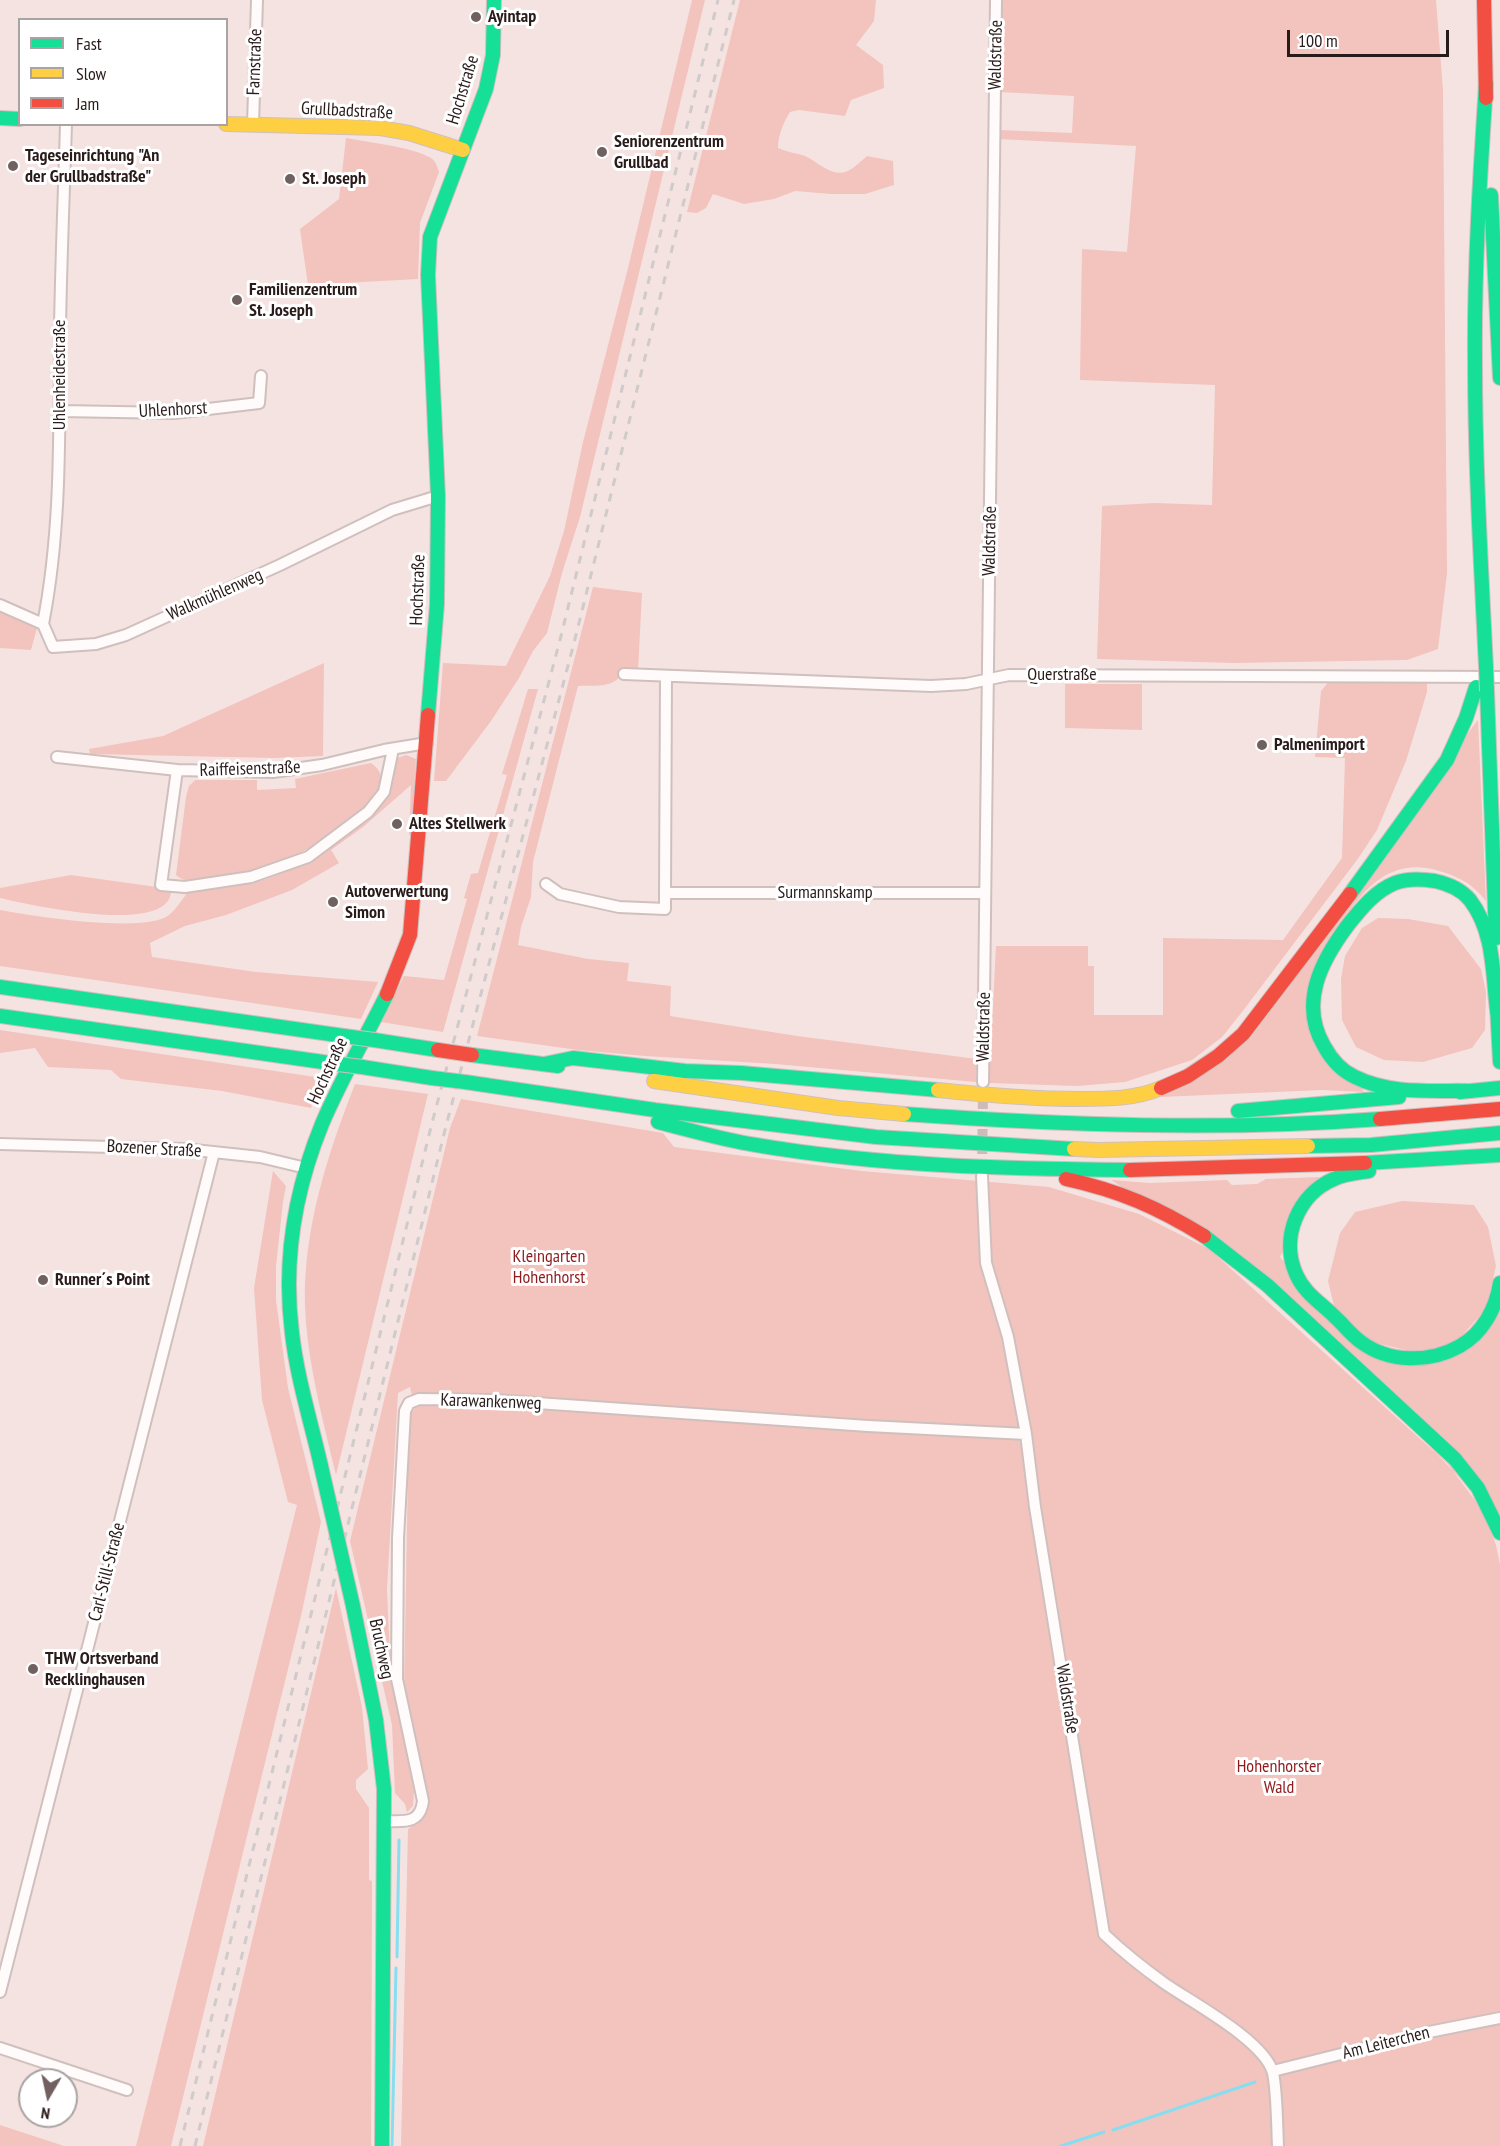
<!DOCTYPE html>
<meta charset="utf-8">
<style>
body{margin:0}
#map{position:relative;width:1500px;height:2146px;overflow:hidden;background:#f5e3e1;font-family:"PT Sans Narrow",sans-serif}
canvas{display:block}
.legend{position:absolute;left:18px;top:18px;width:210px;height:108px;box-sizing:border-box;background:#fff;border:2px solid #a9a4a3;margin:0;padding:8px 10px;list-style:none;font-size:18px;color:#291b1a}
.legend li{display:flex;align-items:center;gap:12px;height:30px}
.legend b{width:30px;border:2px solid #a9a4a3}
.north{position:absolute;left:18px;top:2068px;width:60px;height:60px;box-sizing:border-box;background:#fff;border:2px solid #a9a4a3;border-radius:50%;rotate:189deg;font-size:16px;font-weight:700;line-height:24px;text-align:center;color:#291b1a}
.north::after{content:'';display:block;margin:auto;width:21px;height:27px;background:#706160;clip-path:polygon(50% 0,100% 100%,50% 72%,0 100%)}
.scale{position:absolute;left:1287px;top:30px;width:162px;height:27px;box-sizing:border-box;border:3px solid #291b1a;border-top:0;padding-left:8px;font-size:18px;line-height:21px;white-space:nowrap;color:#291b1a;-webkit-text-stroke:4px #fff;paint-order:stroke}
</style>
<div id="map">
<canvas width="1500" height="2146"></canvas>
<ul class="legend">
<li><b style="height:8px;background:#16e098"></b>Fast</li>
<li><b style="height:8px;background:#ffcf43"></b>Slow</li>
<li><b style="height:8px;background:#f24e42"></b>Jam</li>
</ul>
<div class="north">N</div>
<div class="scale">100 m</div>
</div>
<script>
const ctx = document.querySelector('canvas').getContext('2d');
ctx.lineJoin = 'round';
function fillPath(path, color) { ctx.fillStyle = color; ctx.fill(path, 'evenodd'); }
function stroke(path, color, width, dash) { ctx.strokeStyle = color; ctx.lineWidth = width; ctx.lineCap = dash ? 'butt' : 'round'; ctx.setLineDash(dash || []); ctx.stroke(path); }
function label(font, color, halo, rows, align = 'center') {
  ctx.font = font + ' "PT Sans Narrow",sans-serif'; ctx.lineWidth = 6; ctx.setLineDash([]); ctx.textBaseline = 'middle'; ctx.strokeStyle = halo; ctx.fillStyle = color; for (const [text, x, y, turn = 0] of rows) {
    ctx.save(); ctx.translate(x, y); ctx.rotate((+turn || 0) * Math.PI / 180); ctx.textAlign = isNaN(turn) ? turn : align; if (halo) ctx.strokeText(text, 0, 0); ctx.fillText(text, 0, 0); ctx.restore();
  }
}
fillPath(new Path2D(`
 M 692,0 L 705,0 L 580,517 L 562,573 L 547,633 L 533,651 L 519,678 L 491,721 L 446,781 L 434,781 L 443,663 L 506,666 L 550,576 L 564,531 L 583,442 L 628,268 Z
 M 740,0 L 876,0 L 874,21 L 856,45 L 883,65 L 884,88 L 851,100 L 845,116 L 799,110 L 790,112 C 783,123 778,136 778,148 C 787,152 796,153 805,156 C 810,158 814,161 818,164 C 842,179 847,174 867,156 L 893,161 L 894,185 L 865,194 L 831,194 L 795,191 L 774,199 L 744,204 L 713,194 L 706,208 L 697,213 L 687,212 Z
 M 1002,0 L 1436,0 L 1443,90 L 1447,573 L 1438,649 L 1407,660 L 1233,663 L 1097,659 L 1102,506 L 1154,503 L 1212,505 L 1215,385 L 1080,380 L 1082,249 L 1127,252 L 1136,146 L 999,139 L 999,130 L 1072,133 L 1074,96 L 1000,92 Z
 M 346,138 C 367,142 412,147 429,157 C 436,160 437,166 439,172 L 420,223 L 418,279 L 308,285 L 300,229 L 339,199 Z
 M 593,587 L 642,593 L 638,670 L 625,670 C 614,689 598,685 578,686 L 533,862 L 531,897 L 521,927 L 518,945 L 588,959 L 629,963 L 627,981 L 671,986 L 670,1016 L 797,1036 L 977,1059 L 976,1082 L 775,1064 L 645,1056 L 578,1050 L 477,1036 Z
 M 0,611 L 37,628 L 31,650 L 0,648 Z
 M 324,663 L 323,756 L 274,758 L 90,754 L 89,749 L 163,736 Z
 M 1330,680 L 1427,681 L 1427,692 L 1406,761 L 1377,830 L 1357,860 L 1242,1012 L 1222,1037 L 1192,1060 L 1125,1082 L 1077,1086 L 989,1083 L 996,946 L 1088,946 L 1088,966 L 1094,966 L 1094,1015 L 1163,1015 L 1163,938 L 1283,940 L 1342,858 L 1345,758 L 1315,757 L 1321,691 Z
 M 1065,684 L 1142,684 L 1142,730 L 1065,728 Z
 M 528,689 L 538,689 L 443,1032 L 381,1022 L 404,976 L 444,980 L 467,899 L 464,898 L 471,874 L 478,873 L 507,775 L 502,774 Z
 M 1478,720 L 1486,901 C 1472,883 1457,876 1436,870 C 1360,849 1328,952 1306,1005 L 1364,1092 L 1322,1090 L 1160,1097 L 1198,1079 Z
 M 406,755 L 416,759 L 411,835 L 409,835 L 411,785 L 363,827 L 331,850 L 339,863 L 292,890 L 226,915 L 185,926 L 150,943 L 152,957 L 256,972 L 378,982 L 361,1019 L 0,966 L 0,910 C 32,916 145,934 169,915 C 177,909 183,897 190,890 C 205,889 220,888 235,886 C 277,881 318,857 350,832 C 362,823 376,814 384,802 C 392,788 390,771 397,758 Z
 M 371,763 C 418,795 290,861 266,869 C 248,874 230,877 211,879 C 200,880 185,884 176,875 L 186,797 L 189,786 L 195,780 L 257,780 L 257,790 L 296,788 L 295,779 Z
 M 71,875 L 171,889 C 174,938 26,904 0,898 L 0,888 Z
 M 1378,918 L 1408,919 L 1448,926 L 1481,969 L 1486,992 L 1485,1030 L 1472,1048 L 1423,1062 L 1384,1060 L 1356,1047 L 1342,1020 L 1341,979 L 1345,956 L 1362,928 Z
 M 0,1030 L 322,1078 L 311,1108 L 222,1091 L 121,1079 L 111,1070 L 48,1067 L 35,1048 L 0,1053 Z
 M 355,1084 L 428,1094 L 336,1475 C 323,1420 307,1362 305,1305 C 303,1229 328,1153 355,1084 Z
 M 461,1099 L 663,1133 L 674,1147 L 862,1171 L 1049,1187 L 1139,1214 L 1209,1249 L 1447,1463 L 1483,1511 L 1496,1545 L 1500,1565 L 1500,2146 L 401,2146 L 408,1829 C 423,1821 427,1812 427,1795 L 404,1691 L 409,1417 L 415,1408 L 410,1387 L 398,1393 L 387,1589 L 391,1679 L 414,1791 L 413,1806 L 407,1812 L 405,1804 L 395,1793 L 392,1725 L 350,1541 L 450,1128 Z
 M 273,1171 L 286,1186 L 283,1202 L 276,1266 L 276,1300 L 288,1388 L 321,1522 L 301,1616 L 171,2146 L 136,2146 L 297,1505 L 288,1502 L 262,1400 L 254,1288 Z
 M 1319,1177 L 1280,1257 L 1359,1349 L 1439,1363 L 1500,1301 L 1500,1520 L 1279,1289 L 1111,1180 L 1150,1183 L 1227,1180 L 1232,1185 L 1257,1184 L 1266,1179 Z
 M 1402,1201 L 1474,1205 L 1488,1227 L 1496,1266 L 1486,1309 L 1455,1343 L 1423,1354 L 1372,1342 L 1335,1310 L 1328,1281 L 1340,1233 L 1355,1212 Z
 M 336,1588 L 362,1707 L 368,1769 L 356,1780 L 356,1789 L 369,1808 L 369,1880 L 372,1881 L 371,2146 L 203,2146 Z
 M 0,2125 L 64,2146 L 66,2146 L 0,2146 Z`), '#f3c3be');
stroke(new Path2D(`
 M 397,1957 L 399,1840
 M 1113,2130 L 1255,2082
 M 392,2146 L 396,1968
 M 1061,2146 L 1104,2132`), '#87def0', 3);
stroke(new Path2D(`
 M 982,1169 L 983,1092`), '#ccbbb9', 10, [10, 5]);
const street = new Path2D(`
 M 253,124 L 257,0
 M 60,411 L 174,413 L 259,403 L 261,376
 M 0,605 L 43,624 L 53,647 L 96,644 L 126,635 L 280,565 L 392,510 L 438,496
 M 43,624 C 62,527 59,428 60,329 C 61,261 64,193 66,124
 M 624,674 L 931,686 L 966,684 L 1009,675 L 1500,677
 M 57,757 L 177,770 L 273,772 L 322,765 L 384,750 L 427,743
 M 177,770 L 161,885 L 185,887 L 251,877 L 308,857 L 368,812 L 384,792 L 393,749
 M 546,884 L 560,894 L 619,907 L 665,909 L 665,893 L 985,893
 M 665,893 L 666,676
 M 983,1082 L 996,0
 M 0,1144 L 185,1149 L 260,1157 L 306,1168
 M 982,1176 L 986,1263 L 1008,1337 L 1026,1434 L 1035,1507 L 1104,1934 C 1123,1952 1143,1968 1164,1983 C 1191,2002 1265,2041 1273,2073 C 1277,2092 1277,2125 1278,2146
 M 384,1821 C 403,1821 420,1825 423,1801 L 397,1679 L 398,1538 L 405,1411 L 409,1403 L 419,1399 L 494,1400 L 868,1426 L 1026,1434
 M 0,1992 L 214,1152
 M 0,2048 L 127,2090
 M 1273,2071 L 1429,2032 L 1500,2018`);
const fast = new Path2D(`
 M 1486,84 C 1480,177 1474,269 1475,362 C 1475,464 1481,565 1486,667
 M 0,118 L 20,119
 M 1491,195 L 1500,378
 M 1487,691 L 1496,938
 M 428,715 L 437,604 L 438,496 L 428,275 L 430,237 L 486,89 L 493,55 L 494,0
 M 1350,894 L 1447,760 L 1466,718 L 1476,687
 M 0,987 L 344,1036
 M 1497,1005 L 1500,1062
 M 0,1016 L 330,1063
 M 374,1040 L 438,1050
 M 472,1055 L 558,1066
 M 544,1064 L 573,1058 L 685,1071 L 741,1073 L 938,1090
 M 362,1067 L 432,1078
 M 465,1082 L 655,1110 L 876,1137 L 1074,1149
 M 1472,1091 C 1434,1090 1391,1095 1355,1077 C 1342,1071 1331,1059 1324,1046 C 1299,1003 1321,961 1348,925 C 1361,909 1375,891 1395,883 C 1408,878 1422,879 1435,881 C 1449,884 1461,889 1470,900 C 1496,934 1492,978 1498,1018
 M 1460,1092 L 1500,1088
 M 1238,1111 L 1399,1097
 M 904,1114 C 1062,1125 1221,1131 1380,1119
 M 658,1122 C 690,1130 723,1140 756,1145 C 879,1166 1005,1169 1130,1170
 M 1308,1146 L 1371,1145 L 1500,1133
 M 1365,1163 L 1500,1155
 M 1369,1171 C 1357,1173 1344,1174 1334,1179 C 1298,1194 1280,1238 1296,1274 C 1304,1293 1321,1303 1335,1317 C 1344,1325 1351,1335 1361,1342 C 1389,1363 1430,1363 1460,1346 C 1483,1333 1496,1308 1500,1283
 M 1204,1236 L 1267,1285 L 1455,1459 L 1478,1488 L 1500,1533
 M 321,1466 C 311,1422 297,1378 292,1333 C 283,1261 295,1190 322,1124 C 341,1079 366,1037 387,994
 M 353,1606 L 376,1720 L 384,1789 L 382,2146`);
const slow = new Path2D(`
 M 226,124 L 380,128 L 409,133 L 463,150
 M 654,1081 L 838,1108 L 904,1114
 M 938,1090 C 985,1095 1032,1099 1080,1099 C 1107,1099 1136,1099 1161,1088
 M 1074,1149 L 1099,1150 L 1308,1146`);
const jam = new Path2D(`
 M 1484,0 L 1486,98
 M 387,994 L 410,935 L 428,715
 M 1161,1088 L 1188,1076 L 1218,1056 L 1243,1034 L 1350,894
 M 1380,1119 L 1500,1109
 M 1130,1170 L 1365,1163
 M 1066,1179 C 1120,1191 1157,1207 1204,1236`);
stroke(street, '#cfc0be', 14);
stroke(fast, '#cfc0be', 16);
stroke(slow, '#cfc0be', 16);
stroke(jam, '#cfc0be', 16);
stroke(street, '#fefbfa', 10);
stroke(fast, '#16e098', 14);
stroke(slow, '#ffcf43', 14);
stroke(jam, '#f24e42', 14);
stroke(new Path2D(`
 M 180,2146 L 432,1123 L 560,640 L 718,0
 M 195,2146 L 446,1126 L 574,643 L 734,0`), '#d0caca', 3, [8, 8]);
const fastBridge = new Path2D(`
 M 1486,667 L 1487,691
 M 344,1036 L 374,1040
 M 330,1063 L 362,1067
 M 432,1078 L 465,1082
 M 321,1466 L 353,1606`);
const jamBridge = new Path2D(`
 M 438,1050 L 472,1055`);
stroke(fastBridge, '#cfc0be', 16, []);
stroke(jamBridge, '#cfc0be', 16, []);
stroke(fastBridge, '#16e098', 14);
stroke(jamBridge, '#f24e42', 14);
for (const [x, y, r, color] of [
 [476,17,6,"#706160"],
 [602,152,6,"#706160"],
 [13,166,6,"#706160"],
 [290,179,6,"#706160"],
 [237,300,6,"#706160"],
 [1262,745,6,"#706160"],
 [397,824,6,"#706160"],
 [333,902,6,"#706160"],
 [43,1280,6,"#706160"],
 [33,1669,6,"#706160"]
]) { const dot = new Path2D(); dot.arc(x, y, r, 0, 2 * Math.PI); ctx.fillStyle = color; ctx.fill(dot); stroke(dot, '#fff', 2); }
label('bold 18px', '#291b1a', '#fff', [
 ["Ayintap",488,17],
 ["Seniorenzentrum",614,142],
 ["Grullbad",614,163],
 ["Tageseinrichtung \"An",25,156],
 ["der Grullbadstraße\"",25,177],
 ["St. Joseph",302,179],
 ["Familienzentrum",249,290],
 ["St. Joseph",249,311],
 ["Palmenimport",1274,745],
 ["Altes Stellwerk",409,824],
 ["Autoverwertung",345,892],
 ["Simon",345,913],
 ["Runner´s Point",55,1280],
 ["THW Ortsverband",45,1659],
 ["Recklinghausen",45,1680]
], 'left');
label('18px', '#291b1a', '#fff', [
 ["Waldstraße",996,55,-89],
 ["Farnstraße",255,62,-88],
 ["Hochstraße",463,90,-73],
 ["Grullbadstraße",347,111,3],
 ["Uhlenheidestraße",60,375,-90],
 ["Uhlenhorst",173,410,-3],
 ["Waldstraße",990,541,-89],
 ["Hochstraße",418,590,-88],
 ["Walkmühlenweg",215,595,-24],
 ["Querstraße",1062,675],
 ["Raiffeisenstraße",250,769,-2],
 ["Surmannskamp",825,893],
 ["Waldstraße",984,1027,-89],
 ["Hochstraße",328,1071,-65],
 ["Bozener Straße",154,1149,3],
 ["Karawankenweg",491,1402,2],
 ["Carl-Still-Straße",107,1572,-76],
 ["Bruchweg",381,1649,78],
 ["Waldstraße",1067,1699,81],
 ["Am Leiterchen",1386,2043,-14]
]);
label('18px', '#8e1c1e', '#fff', [
 ["Kleingarten",549,1257],
 ["Hohenhorst",549,1278],
 ["Hohenhorster",1279,1767],
 ["Wald",1279,1788]
]);
</script>
